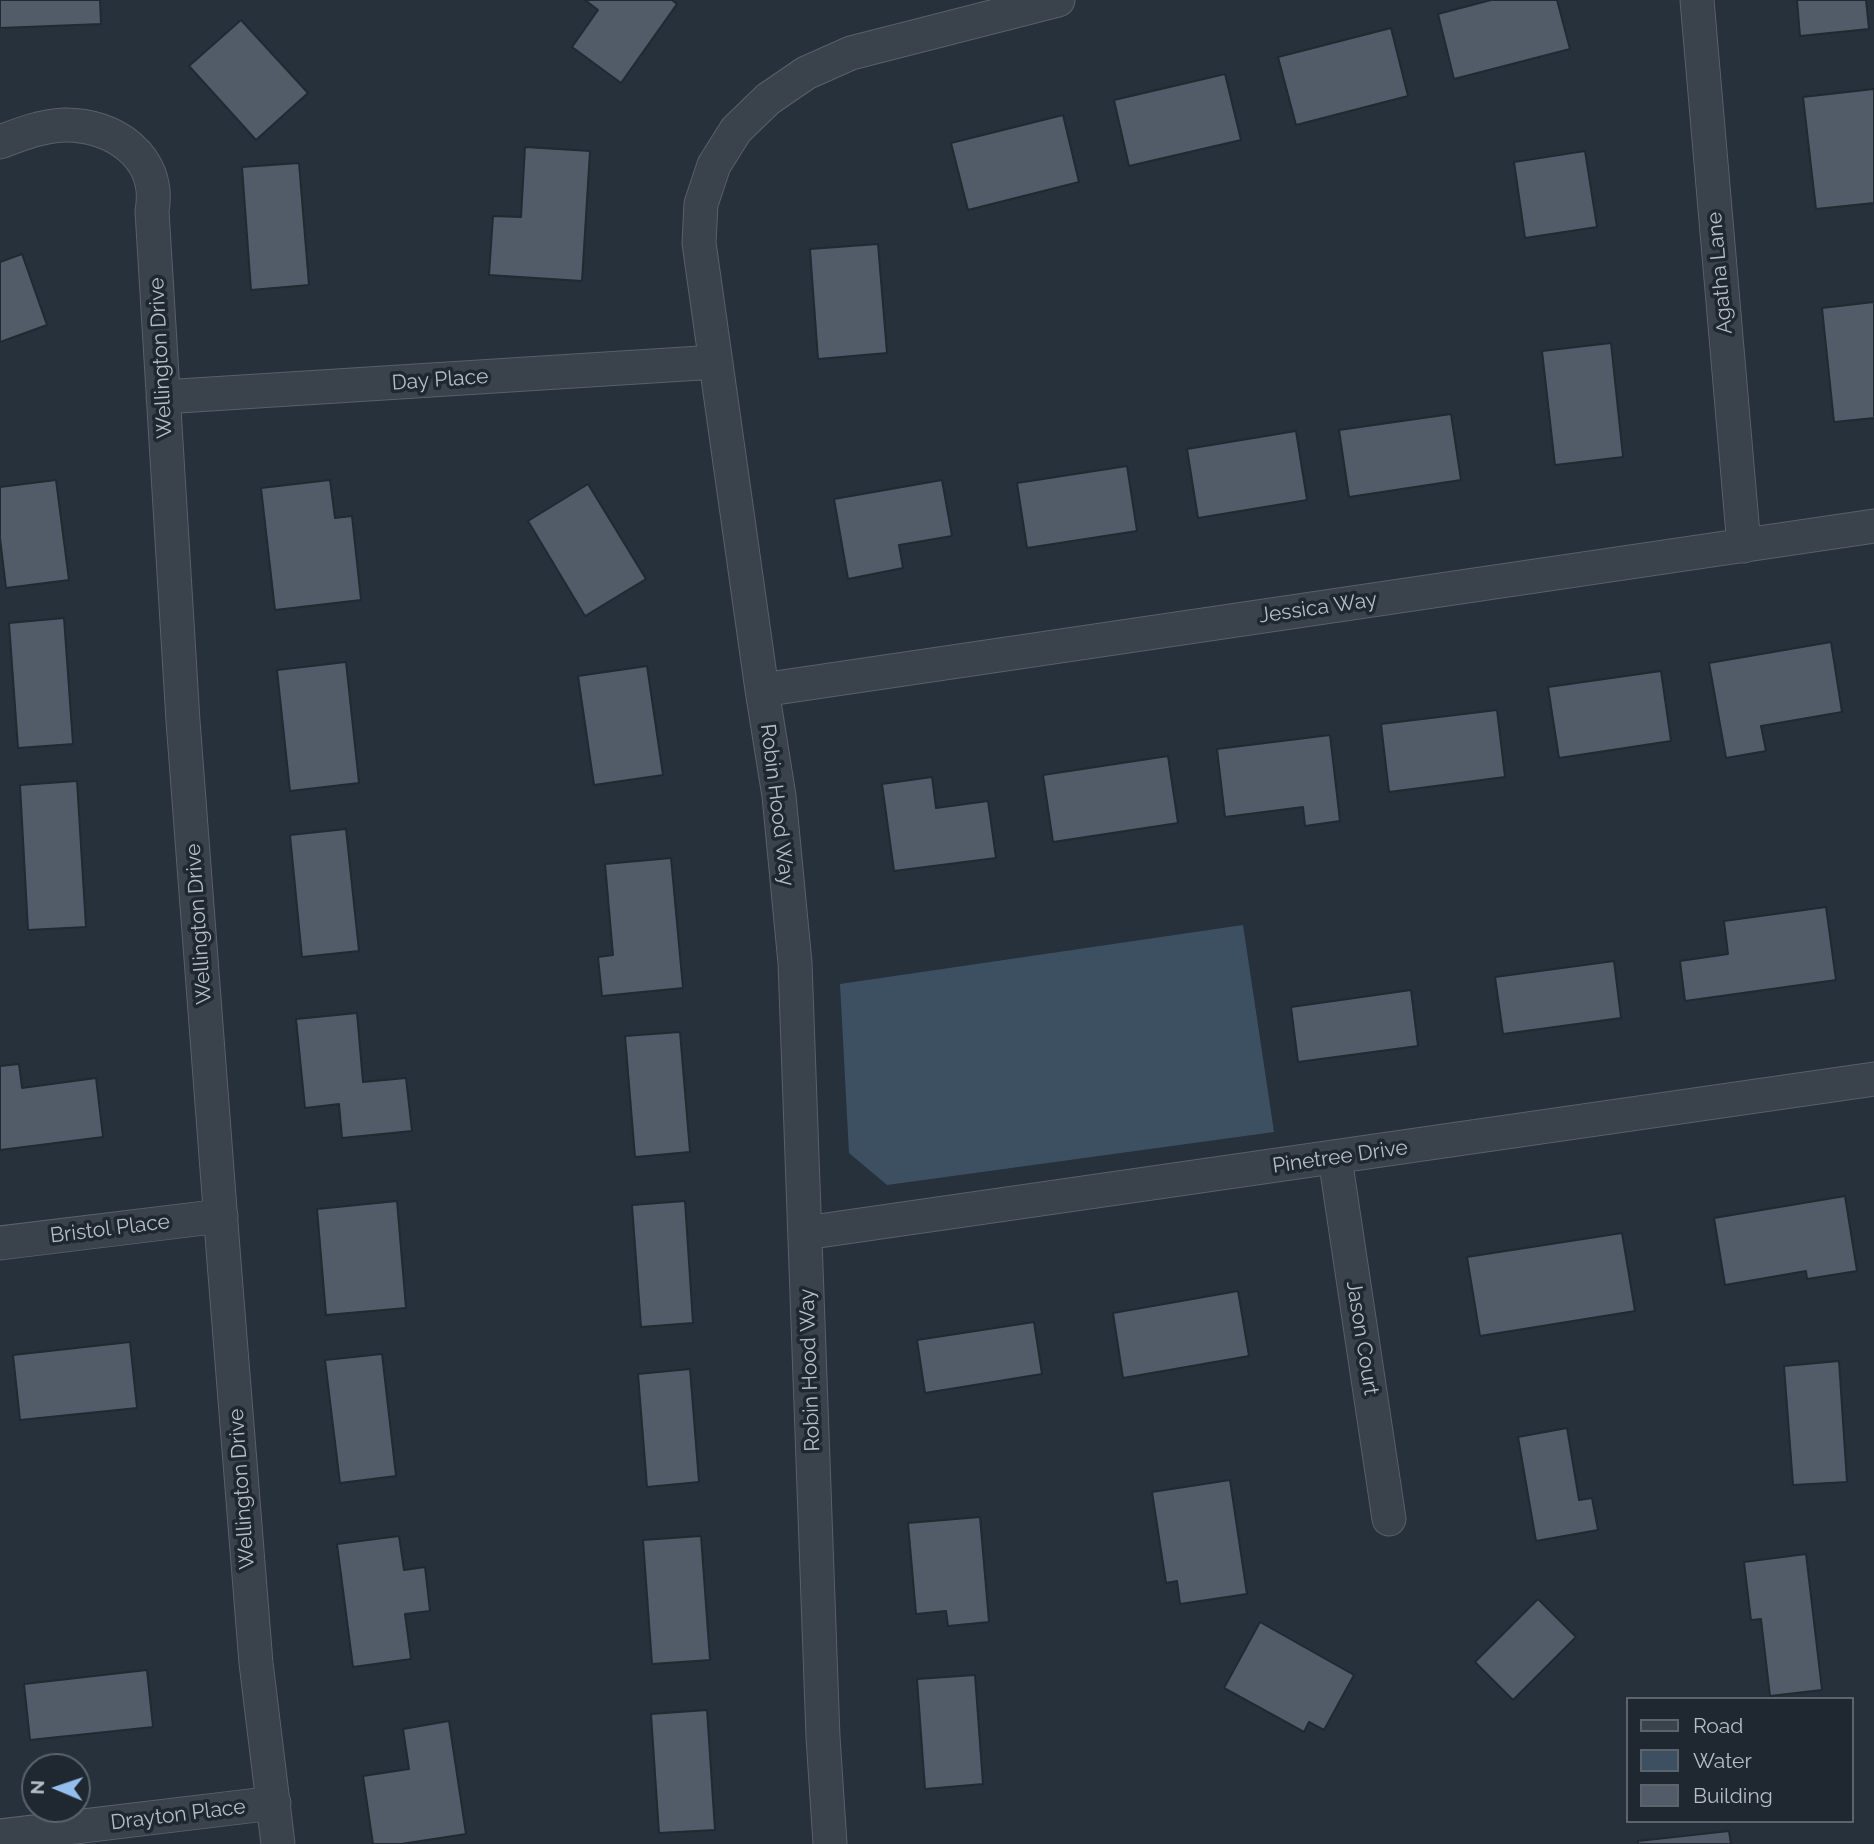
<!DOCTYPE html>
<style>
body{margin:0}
#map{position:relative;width:1874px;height:1844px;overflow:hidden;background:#26313b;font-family:Raleway,sans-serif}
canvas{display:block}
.legend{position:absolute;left:1626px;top:1697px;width:228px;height:126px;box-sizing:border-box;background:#1f2730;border:2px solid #5b636c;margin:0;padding:9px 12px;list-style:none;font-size:21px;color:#b5bdc6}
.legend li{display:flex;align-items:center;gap:14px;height:35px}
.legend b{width:35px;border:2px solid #5b636c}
.north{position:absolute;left:21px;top:1753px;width:70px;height:70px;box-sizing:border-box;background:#1f2730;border:2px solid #5b636c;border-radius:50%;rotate:272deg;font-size:19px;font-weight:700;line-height:28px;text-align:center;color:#b5bdc6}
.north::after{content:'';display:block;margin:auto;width:24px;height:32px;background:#94beed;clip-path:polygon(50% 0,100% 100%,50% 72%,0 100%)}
</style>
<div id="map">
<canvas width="1874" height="1844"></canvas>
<ul class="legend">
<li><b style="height:9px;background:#3a424b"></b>Road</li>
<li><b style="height:19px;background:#3d5062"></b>Water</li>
<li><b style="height:19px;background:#525c68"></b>Building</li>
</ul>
<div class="north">N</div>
</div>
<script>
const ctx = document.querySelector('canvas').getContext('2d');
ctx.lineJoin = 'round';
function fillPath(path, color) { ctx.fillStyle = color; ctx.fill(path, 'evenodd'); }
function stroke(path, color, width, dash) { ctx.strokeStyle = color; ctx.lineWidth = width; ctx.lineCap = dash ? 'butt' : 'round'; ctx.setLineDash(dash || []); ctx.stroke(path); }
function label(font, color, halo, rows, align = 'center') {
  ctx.font = font + ' Raleway,sans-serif'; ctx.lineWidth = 7; ctx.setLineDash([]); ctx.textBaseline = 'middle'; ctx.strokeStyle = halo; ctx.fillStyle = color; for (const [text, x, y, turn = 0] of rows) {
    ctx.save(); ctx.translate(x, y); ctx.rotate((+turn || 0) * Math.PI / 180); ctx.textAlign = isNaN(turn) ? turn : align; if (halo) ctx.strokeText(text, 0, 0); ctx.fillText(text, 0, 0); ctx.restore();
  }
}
fillPath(new Path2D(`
 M 1243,925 L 1274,1132 L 887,1185 L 849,1153 L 840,984 Z`), '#3d5062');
const building = new Path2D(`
 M 0,0 L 100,0 L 101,24 L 0,28 Z
 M 585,0 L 672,0 L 677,4 L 621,83 L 572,47 L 598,10 Z
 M 1491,0 L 1557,0 L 1570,49 L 1454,79 L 1438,14 Z
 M 1797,0 L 1866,0 L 1869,29 L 1800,36 Z
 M 241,20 L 308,93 L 256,140 L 189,66 Z
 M 1391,28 L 1408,96 L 1296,125 L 1278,57 Z
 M 1225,74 L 1241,140 L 1129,166 L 1114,100 Z
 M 1874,89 L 1874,203 L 1816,209 L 1803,97 Z
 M 1063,115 L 1079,182 L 968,210 L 951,143 Z
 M 525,147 L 590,151 L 582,281 L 489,275 L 493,216 L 521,217 Z
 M 1585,151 L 1597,227 L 1525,238 L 1514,162 Z
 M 299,163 L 309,285 L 251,290 L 242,167 Z
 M 878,244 L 887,353 L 818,359 L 810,249 Z
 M 22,254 L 47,325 L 0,342 L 0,262 Z
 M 1874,302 L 1874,418 L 1834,422 L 1822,308 Z
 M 1611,343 L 1623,457 L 1555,465 L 1542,351 Z
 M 1451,414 L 1461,480 L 1349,497 L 1339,430 Z
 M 1296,431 L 1307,500 L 1198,518 L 1187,449 Z
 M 1127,466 L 1137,531 L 1027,548 L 1017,483 Z
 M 56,480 L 69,580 L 6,588 L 0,538 L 0,487 Z
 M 330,480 L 335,518 L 352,516 L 361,600 L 275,610 L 261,488 Z
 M 942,480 L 952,536 L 899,545 L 903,568 L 848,579 L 834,499 Z
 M 588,484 L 646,579 L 585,616 L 528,521 Z
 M 64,618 L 73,744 L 18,748 L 9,623 Z
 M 1831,642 L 1842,712 L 1761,726 L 1766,751 L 1726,758 L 1709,663 Z
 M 346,662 L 359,783 L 290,791 L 277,670 Z
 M 647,666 L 663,775 L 594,785 L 578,676 Z
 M 1661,671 L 1671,741 L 1559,758 L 1548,687 Z
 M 1497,710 L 1505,777 L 1389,792 L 1381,724 Z
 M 1330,735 L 1340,821 L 1305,826 L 1303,807 L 1225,817 L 1217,749 Z
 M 1168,756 L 1178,823 L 1053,842 L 1043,775 Z
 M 932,777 L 936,808 L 988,801 L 996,858 L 894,871 L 882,784 Z
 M 77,781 L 86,927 L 28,930 L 20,785 Z
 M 346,829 L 359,951 L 302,957 L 290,835 Z
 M 671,858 L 683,988 L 602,996 L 598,957 L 613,955 L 605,864 Z
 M 1826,907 L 1836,980 L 1685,1001 L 1680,961 L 1728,954 L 1724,921 Z
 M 1614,961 L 1621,1018 L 1503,1034 L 1495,977 Z
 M 1411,990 L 1418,1046 L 1298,1062 L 1291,1007 Z
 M 357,1013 L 363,1082 L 406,1078 L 412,1131 L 342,1138 L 339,1104 L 305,1108 L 296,1019 Z
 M 680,1032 L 690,1152 L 635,1157 L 625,1036 Z
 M 19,1064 L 22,1088 L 96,1078 L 103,1137 L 0,1150 L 0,1066 Z
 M 1845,1196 L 1857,1271 L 1807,1279 L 1806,1271 L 1725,1285 L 1714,1218 Z
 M 397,1201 L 406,1308 L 326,1315 L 317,1209 Z
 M 685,1201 L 693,1323 L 641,1327 L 632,1205 Z
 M 1622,1233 L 1635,1311 L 1480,1336 L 1467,1257 Z
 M 1238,1291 L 1249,1356 L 1123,1378 L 1113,1313 Z
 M 1034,1322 L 1042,1374 L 925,1393 L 917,1340 Z
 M 130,1342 L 137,1408 L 20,1420 L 13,1355 Z
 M 382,1354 L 396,1476 L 340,1483 L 325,1360 Z
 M 1839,1361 L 1847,1482 L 1793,1485 L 1784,1366 Z
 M 690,1369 L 699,1482 L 647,1487 L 638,1374 Z
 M 1567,1428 L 1579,1500 L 1592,1498 L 1598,1530 L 1536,1541 L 1518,1437 Z
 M 1230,1480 L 1247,1594 L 1180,1604 L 1177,1581 L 1166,1583 L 1152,1492 Z
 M 980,1517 L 989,1622 L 948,1626 L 946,1611 L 916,1614 L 908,1523 Z
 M 399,1536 L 404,1570 L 425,1567 L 430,1611 L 405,1614 L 411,1659 L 353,1667 L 337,1544 Z
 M 701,1536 L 710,1660 L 652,1664 L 643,1540 Z
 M 1806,1554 L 1822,1690 L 1770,1696 L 1761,1619 L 1751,1620 L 1744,1562 Z
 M 1538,1599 L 1576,1637 L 1513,1700 L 1475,1662 Z
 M 1260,1622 L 1354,1675 L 1324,1730 L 1309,1722 L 1304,1732 L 1224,1688 Z
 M 147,1670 L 153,1727 L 30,1740 L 24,1684 Z
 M 975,1675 L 983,1784 L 925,1789 L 917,1679 Z
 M 707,1710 L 715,1830 L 659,1833 L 651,1714 Z
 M 449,1721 L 466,1834 L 401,1844 L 373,1844 L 363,1776 L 409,1769 L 403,1729 Z
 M 1729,1831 L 1731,1844 L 1638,1844 L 1638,1841 Z`);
fillPath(building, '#525c68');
stroke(building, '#212932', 2);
const street = new Path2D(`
 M 1697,0 L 1744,546
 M 0,142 C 21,134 41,126 64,125 C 113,124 162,157 152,211 L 183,721 L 224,1262 L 256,1663 L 278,1844
 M 163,397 L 716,362
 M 762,690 L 1874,526
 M 1335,1158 L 1389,1519
 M 805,1233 L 1874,1079
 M 0,1243 L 221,1216
 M 0,1836 L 274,1803
 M 830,1844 L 823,1737 L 795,963 L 779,796 L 762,690 L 699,243 L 701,204 L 714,165 L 736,130 L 768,99 L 806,73 L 851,53 L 1058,0`);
stroke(street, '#586069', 35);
stroke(street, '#3a424b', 33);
label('21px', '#b5bdc6', '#1f2730', [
 ["Agatha Lane",1720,273,-95],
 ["Wellington Drive",161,358,-93],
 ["Day Place",440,380,-4],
 ["Jessica Way",1318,608,-8],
 ["Robin Hood Way",777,805,83],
 ["Wellington Drive",199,924,-94],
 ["Pinetree Drive",1340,1157,-8],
 ["Bristol Place",110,1229,-7],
 ["Jason Court",1362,1338,81],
 ["Robin Hood Way",810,1370,-92],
 ["Wellington Drive",242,1489,-94],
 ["Drayton Place",178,1815,-7]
]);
</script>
